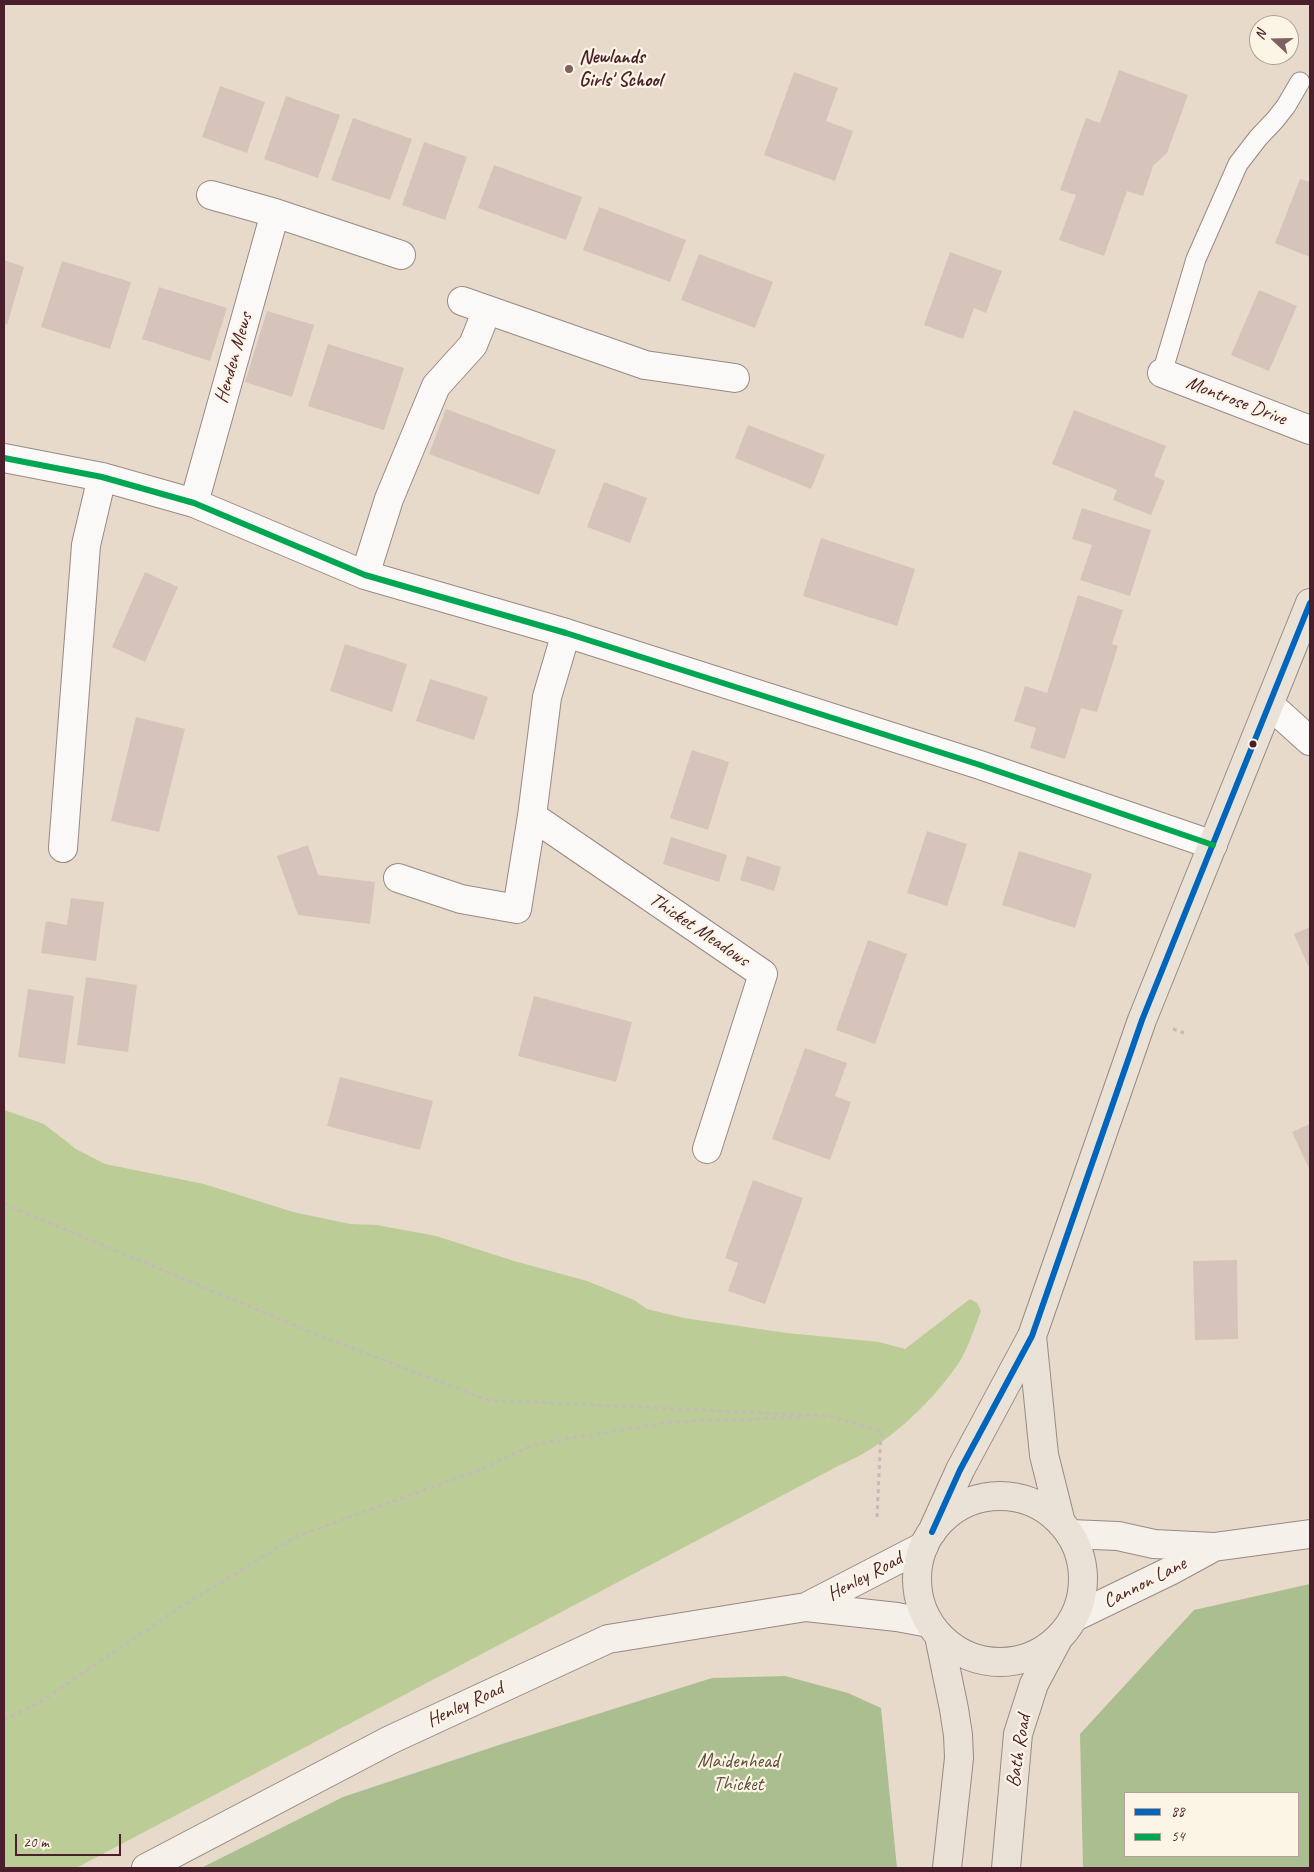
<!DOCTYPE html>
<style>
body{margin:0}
#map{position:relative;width:1314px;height:1872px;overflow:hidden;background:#e7daca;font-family:Caveat,sans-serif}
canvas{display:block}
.frame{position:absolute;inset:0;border:5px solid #4a1f2b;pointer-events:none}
.legend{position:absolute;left:1124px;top:1792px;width:175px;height:65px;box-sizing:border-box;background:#fcf5e5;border:1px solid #b59f9b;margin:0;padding:6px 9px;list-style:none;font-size:15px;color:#4a1f2b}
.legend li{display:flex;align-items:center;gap:10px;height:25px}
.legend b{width:25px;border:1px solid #b59f9b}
.north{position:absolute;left:1249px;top:15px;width:50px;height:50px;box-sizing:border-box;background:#fcf5e5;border:1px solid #b59f9b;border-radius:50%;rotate:291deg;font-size:14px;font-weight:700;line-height:20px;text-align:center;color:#4a1f2b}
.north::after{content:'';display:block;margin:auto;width:18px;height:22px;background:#816063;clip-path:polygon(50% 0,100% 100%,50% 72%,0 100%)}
.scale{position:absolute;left:15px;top:1834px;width:106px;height:22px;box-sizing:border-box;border:2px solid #4a1f2b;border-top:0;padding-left:6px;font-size:15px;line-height:18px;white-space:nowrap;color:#4a1f2b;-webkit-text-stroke:4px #fcf5e5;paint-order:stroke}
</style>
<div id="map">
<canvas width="1314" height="1872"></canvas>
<div class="frame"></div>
<ul class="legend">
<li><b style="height:6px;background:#0065bd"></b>88</li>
<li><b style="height:6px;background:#00a651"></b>54</li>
</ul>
<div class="north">N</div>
<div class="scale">20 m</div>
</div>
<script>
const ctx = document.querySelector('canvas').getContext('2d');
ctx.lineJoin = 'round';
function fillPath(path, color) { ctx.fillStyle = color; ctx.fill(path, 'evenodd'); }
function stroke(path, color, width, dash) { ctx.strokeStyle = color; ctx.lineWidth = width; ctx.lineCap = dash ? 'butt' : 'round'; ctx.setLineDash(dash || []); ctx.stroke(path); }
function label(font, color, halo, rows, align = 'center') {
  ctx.font = font + ' Caveat,sans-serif'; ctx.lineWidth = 4.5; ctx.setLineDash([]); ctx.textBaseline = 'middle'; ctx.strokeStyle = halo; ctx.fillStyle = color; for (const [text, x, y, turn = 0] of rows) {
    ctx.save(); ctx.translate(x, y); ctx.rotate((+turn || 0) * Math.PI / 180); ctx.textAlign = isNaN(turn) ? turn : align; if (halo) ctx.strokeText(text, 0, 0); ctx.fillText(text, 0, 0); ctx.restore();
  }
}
fillPath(new Path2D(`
 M 4,1103 L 4,1110 L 44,1124 L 76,1149 L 105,1164 L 204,1184 L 293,1212 L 350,1224 L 377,1225 L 436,1236 L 514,1261 L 587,1281 L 634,1300 L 647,1309 L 684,1318 L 787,1333 L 879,1342 L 905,1349 L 970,1299 L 977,1303 L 981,1311 C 975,1327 966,1354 956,1367 C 927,1407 886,1446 840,1465 L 76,1868 L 4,1868 Z`), '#bccc97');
fillPath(new Path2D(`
 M 1310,1584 L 1310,1868 L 1083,1868 L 1080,1734 L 1194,1610 ZM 1125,1793 L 1298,1793 L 1298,1856 L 1125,1856 Z
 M 785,1676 L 848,1693 L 881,1708 L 897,1868 L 201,1868 L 343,1797 L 502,1744 L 712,1678 Z`), '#abbe90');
fillPath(new Path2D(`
 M 1119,70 L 1188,95 L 1167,153 L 1153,166 L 1143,196 L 1127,191 L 1104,256 L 1059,240 L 1076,195 L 1060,190 L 1086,118 L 1100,123 Z
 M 794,72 L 838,88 L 826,121 L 853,131 L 835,181 L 764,155 Z
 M 220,86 L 265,102 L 247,153 L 202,137 Z
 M 286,96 L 340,115 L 318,178 L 264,159 Z
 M 353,118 L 412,139 L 390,200 L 331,180 Z
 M 424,142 L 467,157 L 445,220 L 402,205 Z
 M 494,165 L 582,197 L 566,240 L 478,208 Z
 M 1300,179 L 1310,182 L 1310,257 L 1275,243 Z
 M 599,207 L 686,240 L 670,282 L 583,250 Z
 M 950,252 L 1002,271 L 986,313 L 974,308 L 963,339 L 924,325 Z
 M 699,254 L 773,282 L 755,328 L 681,300 Z
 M 4,260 L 24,267 L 7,325 L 4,324 Z
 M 62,261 L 131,282 L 110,349 L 41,327 Z
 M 159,287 L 227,308 L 210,361 L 142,339 Z
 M 1259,290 L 1297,306 L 1269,371 L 1231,355 Z
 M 267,311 L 314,325 L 292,397 L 245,382 Z
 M 328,344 L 404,368 L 384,430 L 308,406 Z
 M 446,409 L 556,450 L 539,495 L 429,454 Z
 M 1074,410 L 1166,446 L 1154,476 L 1165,481 L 1151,515 L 1113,500 L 1117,490 L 1052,464 Z
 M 748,425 L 825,455 L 811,489 L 735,458 Z
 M 604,482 L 647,498 L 630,543 L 587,527 Z
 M 1082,508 L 1151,530 L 1130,596 L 1080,580 L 1092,545 L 1072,539 Z
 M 821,538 L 915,569 L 897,626 L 803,596 Z
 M 145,572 L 178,587 L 145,662 L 112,647 Z
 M 1078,595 L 1123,610 L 1112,644 L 1118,646 L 1097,712 L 1081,708 L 1065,759 L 1030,748 L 1036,728 L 1014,721 L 1025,686 L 1047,693 Z
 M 345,644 L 407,664 L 392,712 L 330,691 Z
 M 430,679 L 488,697 L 474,740 L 416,721 Z
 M 136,717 L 185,729 L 159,832 L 111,821 Z
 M 692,750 L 729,762 L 708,830 L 670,818 Z
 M 927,831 L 967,844 L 947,906 L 907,893 Z
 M 671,837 L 727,855 L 719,882 L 663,864 Z
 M 308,845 L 318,875 L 375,882 L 370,924 L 298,915 L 277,856 Z
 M 1019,851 L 1092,874 L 1075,928 L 1002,905 Z
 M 747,856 L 781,867 L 774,891 L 740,880 Z
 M 71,898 L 104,902 L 96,961 L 41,953 L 46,921 L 67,925 Z
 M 1310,927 L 1310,970 L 1294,934 Z
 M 868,940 L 907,954 L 875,1044 L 836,1030 Z
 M 86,977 L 137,985 L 128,1052 L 77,1045 Z
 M 28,989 L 74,996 L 65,1064 L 18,1057 Z
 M 534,996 L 632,1022 L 616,1082 L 518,1056 Z
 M 805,1048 L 847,1063 L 835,1096 L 851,1102 L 830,1160 L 772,1139 Z
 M 340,1077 L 433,1101 L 420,1150 L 327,1126 Z
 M 1310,1124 L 1310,1171 L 1292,1132 Z
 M 753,1180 L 803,1198 L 765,1304 L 728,1291 L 738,1263 L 725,1258 Z
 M 1237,1260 L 1238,1339 L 1195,1340 L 1193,1261 Z`), '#d6c4bb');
const lane = new Path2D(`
 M 1162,373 L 1196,259 L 1238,164 L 1258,138 L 1275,120 L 1286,106 L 1300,82`);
const street = new Path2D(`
 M 211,195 L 275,213 L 401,255
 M 462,301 L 645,365 L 735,378
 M 1162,373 L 1310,430
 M 4,458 L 102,477 L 194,503 L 365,575 L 566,633 L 977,764 L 1213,845
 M 194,503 L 275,213
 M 365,575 L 389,499 L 436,386 L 473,345 L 487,310
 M 566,633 L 547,697 L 532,816 L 763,974 L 707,1149
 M 1270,705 L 1310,741
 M 63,848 L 86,545 L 102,477
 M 398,878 L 461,899 L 517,909 L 532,816`);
const secondary = new Path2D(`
 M 1070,1534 L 1118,1536 L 1154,1544 L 1214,1547 L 1310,1534
 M 806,1607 L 924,1546
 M 1075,1617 L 1170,1571 L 1214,1547
 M 146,1868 L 390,1740 L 608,1639 L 806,1607 L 897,1617 L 929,1623`);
const primary = new Path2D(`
 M 1032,1336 L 1044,1455 L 1061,1523
 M917 1579a83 83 0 1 1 166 0a83 83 0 1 1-166 0Z
 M 932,1532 L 960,1470 L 1032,1336 L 1142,1020 L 1310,603
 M 939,1636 L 954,1709 L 958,1735 L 959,1758 L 947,1868
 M 1006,1868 L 1018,1734 L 1034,1684 L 1057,1641`);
stroke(lane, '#988a84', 21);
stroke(street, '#988a84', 30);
stroke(secondary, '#988a84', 30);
stroke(primary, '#988a84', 30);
stroke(new Path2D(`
 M 1173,1029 L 1184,1033
 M 4,1204 L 313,1333 L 488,1400 L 829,1416 L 881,1431 L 877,1517
 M 4,1720 L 40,1702 L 173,1612 L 295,1537 L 477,1471 L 535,1444 L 671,1422 L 805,1417`), '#c2bbba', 3, [4, 4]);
stroke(lane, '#fbf9f7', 19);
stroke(street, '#fbf9f7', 28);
stroke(secondary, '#f5f0e9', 28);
stroke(primary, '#ebe2d7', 28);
stroke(new Path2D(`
 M 932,1532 L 960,1470 L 1032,1336 L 1142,1020 L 1310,603`), '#0065bd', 6);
stroke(new Path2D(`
 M 4,458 L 102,477 L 194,503 L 365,575 L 566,633 L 977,764 L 1213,845`), '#00a651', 6);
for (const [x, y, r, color] of [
 [569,69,5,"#816063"],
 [1253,744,4.5,"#4a1f2b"]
]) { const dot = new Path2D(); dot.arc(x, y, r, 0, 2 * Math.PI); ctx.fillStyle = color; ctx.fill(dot); stroke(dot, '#fcf5e5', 2); }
label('bold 20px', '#4a1f2b', '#fcf5e5', [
 ["Newlands",579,58],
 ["Girls' School",579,81]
], 'left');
label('20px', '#4a1f2b', '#fcf5e5', [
 ["Henden Mews",234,358,-74],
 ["Montrose Drive",1236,401,21],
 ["Thicket Meadows",699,930,34],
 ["Henley Road",865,1577,-28],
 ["Cannon Lane",1145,1583,-27],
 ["Henley Road",465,1705,-25],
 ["Bath Road",1019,1751,-81]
]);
label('20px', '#61503f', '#fcf5e5', [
 ["Maidenhead",738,1762],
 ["Thicket",738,1785]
]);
</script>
